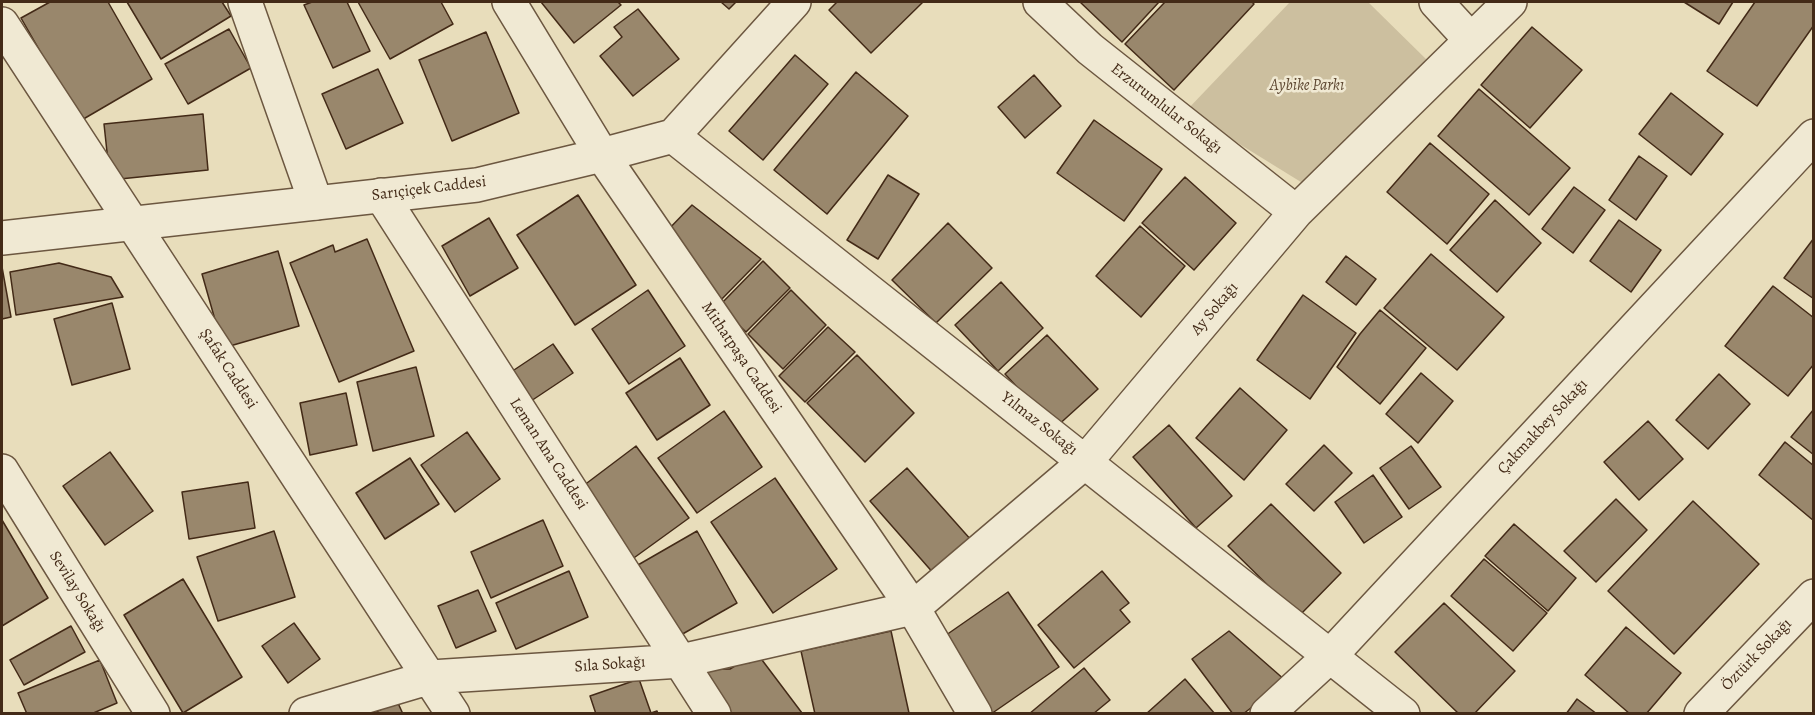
<!DOCTYPE html>
<meta charset="utf-8">
<style>
body{margin:0}
#map{position:relative;width:1815px;height:715px;overflow:hidden;background:#e8ddbb;font-family:Alegreya,serif}
canvas{display:block}
.frame{position:absolute;inset:0;border:3px solid #432a17;pointer-events:none}
</style>
<div id="map">
<canvas width="1815" height="715"></canvas>
<div class="frame"></div>
</div>
<script>
const ctx = document.querySelector('canvas').getContext('2d');
ctx.lineJoin = 'round';
function fillPath(path, color) { ctx.fillStyle = color; ctx.fill(path, 'evenodd'); }
function stroke(path, color, width, dash) { ctx.strokeStyle = color; ctx.lineWidth = width; ctx.lineCap = dash ? 'butt' : 'round'; ctx.setLineDash(dash || []); ctx.stroke(path); }
function label(font, color, halo, rows, align = 'center') {
  ctx.font = font + ' Alegreya,serif'; ctx.lineWidth = 5; ctx.setLineDash([]); ctx.textBaseline = 'middle'; ctx.strokeStyle = halo; ctx.fillStyle = color; for (const [text, x, y, turn = 0] of rows) {
    ctx.save(); ctx.translate(x, y); ctx.rotate((+turn || 0) * Math.PI / 180); ctx.textAlign = isNaN(turn) ? turn : align; if (halo) ctx.strokeText(text, 0, 0); ctx.fillText(text, 0, 0); ctx.restore();
  }
}
fillPath(new Path2D(`
 M 1290,2 L 1368,2 L 1428,61 L 1309,187 L 1186,111 Z`), '#ccbf9f');
const building = new Path2D(`
 M 50,2 L 108,2 L 152,79 L 80,121 L 21,18 Z
 M 127,2 L 222,2 L 231,16 L 161,59 Z
 M 312,2 L 347,2 L 370,51 L 333,68 L 304,5 Z
 M 358,2 L 441,2 L 453,24 L 390,59 Z
 M 541,2 L 618,2 L 621,5 L 574,43 Z
 M 721,2 L 736,2 L 729,9 Z
 M 837,2 L 923,2 L 871,53 L 829,10 Z
 M 1080,2 L 1159,2 L 1122,42 Z
 M 1165,2 L 1252,2 L 1254,4 L 1174,90 L 1125,44 Z
 M 1684,2 L 1733,2 L 1719,24 Z
 M 1755,2 L 1814,2 L 1814,25 L 1757,106 L 1707,71 Z
 M 638,9 L 679,59 L 633,96 L 600,56 L 622,37 L 614,27 Z
 M 1532,27 L 1582,70 L 1530,128 L 1481,85 Z
 M 229,29 L 251,68 L 188,104 L 165,64 Z
 M 486,32 L 519,113 L 452,141 L 419,60 Z
 M 795,55 L 828,84 L 763,160 L 729,131 Z
 M 378,69 L 403,123 L 346,149 L 322,94 Z
 M 856,72 L 908,116 L 827,214 L 774,170 Z
 M 1034,75 L 1061,106 L 1025,138 L 998,107 Z
 M 1479,89 L 1570,168 L 1529,215 L 1438,136 Z
 M 1671,93 L 1723,134 L 1691,175 L 1639,134 Z
 M 203,114 L 208,170 L 110,180 L 104,124 Z
 M 1094,120 L 1162,169 L 1124,221 L 1057,173 Z
 M 1430,143 L 1489,194 L 1447,244 L 1387,192 Z
 M 1639,156 L 1667,176 L 1636,220 L 1609,200 Z
 M 888,175 L 919,194 L 878,259 L 847,240 Z
 M 1185,177 L 1236,223 L 1194,270 L 1142,223 Z
 M 1574,187 L 1605,210 L 1573,253 L 1542,229 Z
 M 578,195 L 636,285 L 575,325 L 517,235 Z
 M 1495,200 L 1541,243 L 1497,292 L 1450,250 Z
 M 692,205 L 761,259 L 717,304 L 665,233 Z
 M 489,218 L 518,268 L 470,296 L 442,246 Z
 M 1619,220 L 1661,250 L 1631,292 L 1590,261 Z
 M 948,223 L 992,268 L 936,323 L 892,280 Z
 M 1140,226 L 1185,266 L 1141,317 L 1096,276 Z
 M 1814,238 L 1814,299 L 1784,278 Z
 M 367,239 L 414,351 L 339,382 L 290,263 L 333,245 L 335,252 Z
 M 278,251 L 299,326 L 223,348 L 202,274 Z
 M 1431,254 L 1504,317 L 1457,370 L 1384,308 Z
 M 1346,256 L 1376,279 L 1356,305 L 1326,282 Z
 M 763,261 L 790,288 L 746,332 L 719,306 Z
 M 59,263 L 111,277 L 123,297 L 16,315 L 10,272 Z
 M 2,267 L 11,317 L 2,319 Z
 M 1001,282 L 1043,328 L 998,371 L 955,325 Z
 M 1773,286 L 1814,318 L 1814,364 L 1788,396 L 1725,346 Z
 M 648,290 L 685,346 L 629,384 L 592,329 Z
 M 791,290 L 826,325 L 783,369 L 748,334 Z
 M 1303,295 L 1356,333 L 1310,399 L 1257,360 Z
 M 112,303 L 130,369 L 72,385 L 54,319 Z
 M 1380,310 L 1426,348 L 1380,404 L 1337,367 L 1360,334 Z
 M 828,327 L 855,352 L 805,402 L 779,376 Z
 M 1047,335 L 1098,389 L 1055,428 L 1005,374 Z
 M 553,344 L 573,373 L 531,401 L 511,372 Z
 M 857,355 L 914,413 L 865,462 L 807,403 Z
 M 680,358 L 710,405 L 657,440 L 626,393 Z
 M 416,367 L 434,436 L 373,451 L 357,382 Z
 M 1421,373 L 1453,401 L 1418,443 L 1386,414 Z
 M 1719,374 L 1750,404 L 1708,449 L 1676,420 Z
 M 1240,388 L 1287,430 L 1244,480 L 1196,438 Z
 M 346,393 L 357,445 L 310,455 L 300,403 Z
 M 1814,409 L 1814,455 L 1791,437 Z
 M 724,411 L 762,467 L 697,513 L 658,458 Z
 M 1648,421 L 1683,459 L 1639,500 L 1604,462 Z
 M 1169,425 L 1232,496 L 1196,528 L 1133,457 Z
 M 467,432 L 500,479 L 455,512 L 421,465 Z
 M 1785,442 L 1814,466 L 1814,521 L 1759,475 Z
 M 1324,445 L 1352,473 L 1314,511 L 1286,484 Z
 M 636,446 L 689,518 L 631,560 L 579,489 Z
 M 1411,446 L 1441,487 L 1409,509 L 1380,468 Z
 M 110,452 L 153,511 L 105,545 L 63,486 Z
 M 410,458 L 439,504 L 385,539 L 356,493 Z
 M 907,468 L 972,541 L 935,575 L 870,501 Z
 M 1373,475 L 1402,517 L 1364,543 L 1335,502 Z
 M 775,478 L 837,569 L 773,613 L 711,522 Z
 M 248,482 L 255,528 L 189,539 L 182,492 Z
 M 1616,499 L 1647,530 L 1596,582 L 1564,551 Z
 M 1693,501 L 1759,564 L 1674,654 L 1608,591 Z
 M 1271,504 L 1341,573 L 1299,616 L 1228,546 Z
 M 2,520 L 48,598 L 2,626 Z
 M 543,520 L 563,566 L 491,598 L 471,552 Z
 M 1514,524 L 1576,578 L 1548,611 L 1485,556 Z
 M 274,531 L 295,597 L 218,621 L 197,557 Z
 M 697,531 L 737,603 L 672,640 L 631,569 Z
 M 1484,559 L 1547,613 L 1513,651 L 1451,596 Z
 M 569,571 L 588,617 L 516,649 L 496,603 Z
 M 1102,571 L 1129,603 L 1120,610 L 1130,622 L 1074,668 L 1038,625 Z
 M 183,579 L 242,677 L 183,713 L 124,615 Z
 M 478,590 L 496,631 L 456,648 L 438,606 Z
 M 1008,592 L 1059,667 L 991,714 L 939,640 Z
 M 1444,603 L 1515,671 L 1474,714 L 1459,714 L 1395,652 Z
 M 294,623 L 320,659 L 288,683 L 262,646 Z
 M 71,626 L 85,652 L 24,685 L 10,660 Z
 M 1626,627 L 1681,673 L 1646,714 L 1630,714 L 1585,675 Z
 M 891,631 L 909,713 L 815,714 L 801,651 Z
 M 1229,631 L 1286,681 L 1243,714 L 1233,714 L 1192,659 Z
 M 759,656 L 802,713 L 727,714 L 698,676 L 708,669 L 730,669 L 744,660 L 749,663 Z
 M 100,660 L 117,703 L 91,714 L 27,714 L 18,693 Z
 M 1084,668 L 1110,700 L 1093,714 L 1029,714 Z
 M 639,679 L 651,713 L 657,711 L 658,714 L 596,714 L 590,696 Z
 M 1185,679 L 1215,714 L 1146,714 Z
 M 1577,699 L 1597,714 L 1566,714 Z
 M 397,701 L 403,714 L 372,714 Z`);
fillPath(building, '#99876c');
stroke(building, '#432a17', 1.5);
const minor = new Path2D(`
 M 245,2 L 316,203
 M 1040,2 L 1090,49 L 1296,212
 M 1436,2 L 1470,39
 M 2,24 L 453,714
 M 673,136 L 1403,714
 M 602,155 L 673,136 L 794,2
 M 381,195 L 714,714
 M 2,471 L 153,714
 M 306,714 L 431,677 L 681,661 L 913,608 L 1086,461 L 1296,212 L 1510,2
 M 1267,714 L 1330,656 L 1814,136
 M 1701,714 L 1814,596`);
const tertiary = new Path2D(`
 M 509,2 L 602,155 L 913,608 L 975,714
 M 2,238 L 477,185 L 602,155`);
stroke(minor, '#6c5740', 36);
stroke(tertiary, '#6c5740', 36);
stroke(minor, '#f0e9d3', 33);
stroke(tertiary, '#f0e9d3', 33);
label('italic 16px', '#5e4832', '#f0e9d3', [
 ["Aybike Parkı",1307,86]
]);
label('16px', '#432a17', '#f0e9d3', [
 ["Erzurumlular Sokağı",1166,109,38],
 ["Sarıçiçek Caddesi",429,189,-7],
 ["Ay Sokağı",1215,309,-50],
 ["Mithatpaşa Caddesi",741,358,56],
 ["Şafak Caddesi",228,369,57],
 ["Yılmaz Sokağı",1039,424,38],
 ["Çakmakbey Sokağı",1543,427,-47],
 ["Leman Ana Caddesi",548,454,57],
 ["Sevilay Sokağı",77,592,58],
 ["Öztürk Sokağı",1757,655,-46],
 ["Sıla Sokağı",610,665,-4]
]);
</script>
